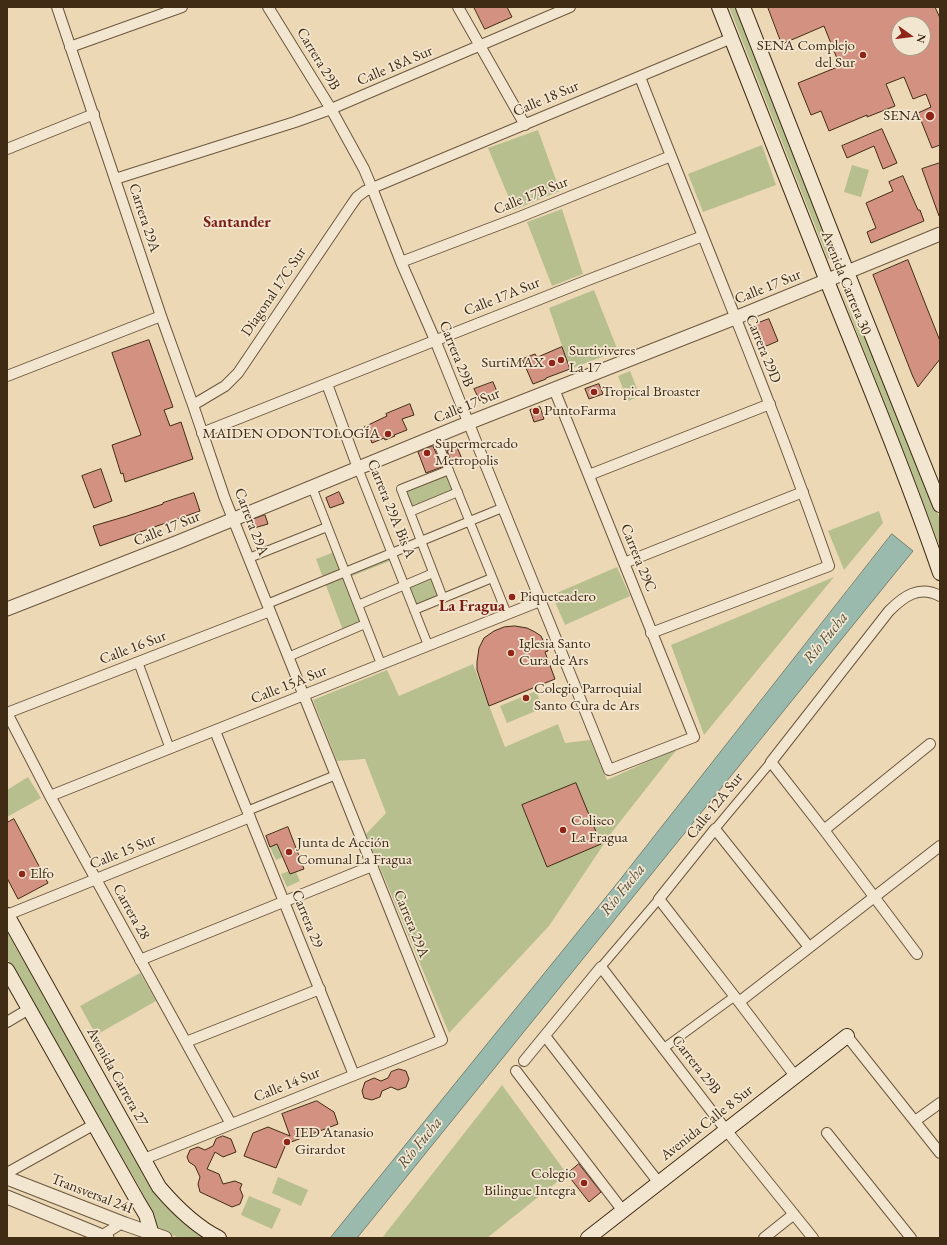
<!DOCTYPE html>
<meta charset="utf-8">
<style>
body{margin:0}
#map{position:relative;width:947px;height:1245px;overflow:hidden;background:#edd8b6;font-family:"EB Garamond",serif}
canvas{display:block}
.frame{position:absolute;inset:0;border:8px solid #402c15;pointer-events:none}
.north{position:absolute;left:891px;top:16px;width:40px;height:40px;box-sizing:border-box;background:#f3e6d0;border:1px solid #ab9c85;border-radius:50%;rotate:104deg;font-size:11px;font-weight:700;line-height:16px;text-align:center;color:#402c15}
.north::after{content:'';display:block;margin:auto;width:14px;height:18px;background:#8f2418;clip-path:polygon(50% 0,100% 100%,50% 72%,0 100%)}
</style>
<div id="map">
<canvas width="947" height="1245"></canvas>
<div class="frame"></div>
<div class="north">N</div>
</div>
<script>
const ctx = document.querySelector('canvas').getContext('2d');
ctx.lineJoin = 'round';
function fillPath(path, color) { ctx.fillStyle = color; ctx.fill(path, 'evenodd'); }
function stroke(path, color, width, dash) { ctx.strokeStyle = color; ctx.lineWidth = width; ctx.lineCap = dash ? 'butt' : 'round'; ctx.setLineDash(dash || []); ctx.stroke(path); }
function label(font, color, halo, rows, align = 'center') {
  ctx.font = font + ' "EB Garamond",serif'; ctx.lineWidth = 3.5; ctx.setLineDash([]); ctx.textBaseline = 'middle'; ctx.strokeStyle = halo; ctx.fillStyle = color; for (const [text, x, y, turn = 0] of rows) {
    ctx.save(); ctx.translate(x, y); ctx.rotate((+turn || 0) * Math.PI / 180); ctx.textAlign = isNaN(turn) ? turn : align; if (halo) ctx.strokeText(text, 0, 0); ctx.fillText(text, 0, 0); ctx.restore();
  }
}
fillPath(new Path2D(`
 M 729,7 L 735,7 L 833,257 L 828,259 Z
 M 538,130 L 560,191 L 514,210 L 488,148 Z
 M 762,145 L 776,185 L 703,212 L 688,174 Z
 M 852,165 L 869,170 L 861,197 L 844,192 Z
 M 562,209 L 583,274 L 552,286 L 527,222 Z
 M 839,286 L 858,329 L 871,347 L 937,512 L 940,519 L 940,547 Z
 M 594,290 L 618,351 L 570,369 L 549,308 Z
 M 630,371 L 640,396 L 628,401 L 618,376 Z
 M 448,472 L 457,492 L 411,511 L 402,489 Z
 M 879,511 L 883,523 L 844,570 L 828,531 Z
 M 337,551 L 346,567 L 387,551 L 390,561 L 347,578 L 365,624 L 344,633 L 316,559 Z
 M 617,567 L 630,596 L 565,625 L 552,595 Z
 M 433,573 L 443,598 L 414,610 L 404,585 Z
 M 834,577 L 704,735 L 671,645 Z
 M 473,664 L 505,747 L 558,724 L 565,743 L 590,740 L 607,780 L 678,748 L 612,832 L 549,926 L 449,1033 L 366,834 L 386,813 L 365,759 L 337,761 L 313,700 L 387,670 L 399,696 Z
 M 536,691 L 543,708 L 507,723 L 500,706 Z
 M 28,777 L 41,798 L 7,817 L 7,790 Z
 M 277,844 L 283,857 L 276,860 L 270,847 Z
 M 289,871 L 290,874 L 296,872 L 300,881 L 287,887 L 281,874 Z
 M 7,932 L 69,1041 L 149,1185 C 165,1206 183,1222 203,1238 L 180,1238 L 158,1230 C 154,1215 147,1202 140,1188 L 7,958 Z
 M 140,973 L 156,1001 L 96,1035 L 80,1006 Z
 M 502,1085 L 567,1174 L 487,1238 L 382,1238 Z
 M 278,1177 L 308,1190 L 301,1206 L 272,1193 Z
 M 249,1196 L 281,1209 L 272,1229 L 241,1215 Z`), '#b7bf8f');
const water = new Path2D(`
 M 892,534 L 913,551 L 357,1238 L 330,1238 L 619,881 Z`);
fillPath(water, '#99baad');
stroke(water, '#758170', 1);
const building = new Path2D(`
 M 474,7 L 507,7 L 512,17 L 485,29 Z
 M 768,7 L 935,7 L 940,18 L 940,145 L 932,148 L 918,113 L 931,107 L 926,94 L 913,99 L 904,77 L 886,84 L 895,106 L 867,117 L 867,115 L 829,131 L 821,111 L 811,115 L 798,83 L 840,66 L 824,26 L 782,44 ZM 899,24 L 923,24 L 923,48 L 899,48 Z
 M 882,129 L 897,163 L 883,169 L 874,146 L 847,158 L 842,146 Z
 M 940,163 L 940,216 L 939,216 L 922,169 Z
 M 903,176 L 918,210 L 920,210 L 924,221 L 871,243 L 867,232 L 876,228 L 866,203 L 893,191 L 889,182 Z
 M 908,260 L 940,341 L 940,359 L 918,387 L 913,377 L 873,275 Z
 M 769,319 L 778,341 L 764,347 L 756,324 Z
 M 149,340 L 173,407 L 164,410 L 170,426 L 181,422 L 193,459 L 125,482 L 123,473 L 121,474 L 112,445 L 141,435 L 112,353 Z
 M 562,347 L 570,369 L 546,378 L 546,379 L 533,384 L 522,359 L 535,354 L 537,357 Z
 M 493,382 L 498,394 L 480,401 L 474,389 Z
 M 599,384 L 603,394 L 589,399 L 585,389 Z
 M 410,404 L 414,415 L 402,419 L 407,430 L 394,435 L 395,436 L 385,440 L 384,438 L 372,443 L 370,438 L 368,439 L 364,427 L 387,416 L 386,414 Z
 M 540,407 L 544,419 L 534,422 L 530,410 Z
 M 433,446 L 442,467 L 426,473 L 418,452 Z
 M 457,447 L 462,459 L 452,463 L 447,451 Z
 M 101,469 L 112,501 L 94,508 L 82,476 Z
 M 339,492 L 344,503 L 330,508 L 326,498 Z
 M 194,493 L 200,511 L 100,546 L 93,526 L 127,516 L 163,504 L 163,503 Z
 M 265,515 L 268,524 L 254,528 L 252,520 Z
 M 515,626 L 527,628 L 535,632 L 541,636 L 548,651 L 545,652 L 555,679 L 489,706 L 477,670 L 477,662 L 479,648 L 484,638 L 494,631 L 504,627 Z
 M 576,783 L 601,844 L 547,867 L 522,805 Z
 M 14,819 L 48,883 L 18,899 L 7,878 L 7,823 Z
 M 288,827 L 304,869 L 290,874 L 277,844 L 270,847 L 266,836 Z
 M 399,1069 L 406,1071 L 409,1079 L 406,1087 L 398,1090 L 391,1087 L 382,1091 L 380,1097 L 372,1100 L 364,1098 L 362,1091 L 365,1082 L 374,1078 L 381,1081 L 388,1078 L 391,1072 Z
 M 317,1101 L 334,1112 L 338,1124 L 286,1144 L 276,1168 L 244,1156 L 253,1133 L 268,1127 L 290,1136 L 282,1114 Z
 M 223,1136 L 231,1139 L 236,1152 L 223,1157 L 215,1152 L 207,1169 L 219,1174 L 223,1184 L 235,1181 L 242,1184 L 240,1189 L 243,1196 L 240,1204 L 232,1207 L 200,1192 L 198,1184 L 200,1177 L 195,1166 L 189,1162 L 187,1157 L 190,1150 L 198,1147 L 205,1150 L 213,1146 L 216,1139 Z
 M 579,1164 L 601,1192 L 589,1202 L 567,1174 Z`);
fillPath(building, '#d39181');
stroke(building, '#402c15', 1);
const pedestrian = new Path2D(`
 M 435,436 L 507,614
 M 358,468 L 428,645
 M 312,487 L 381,664
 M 410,512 L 458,492
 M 249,558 L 327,527
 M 443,598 L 401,489 L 449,470
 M 267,604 L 502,508
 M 358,605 L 433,573
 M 414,610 L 492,578
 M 288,657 L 365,624
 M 138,662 L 170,749
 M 247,811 L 336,775
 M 715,829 L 771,762
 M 601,967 L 659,899
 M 664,1048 L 735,996`);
const minor = new Path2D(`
 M 57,7 L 161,316 L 193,405 L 225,499 L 442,1040 L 144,1159
 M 268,7 L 331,109 L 364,169 L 372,188 L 401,262 L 435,340 L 609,770 L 694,737 L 554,389
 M 458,7 L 525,125
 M 70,47 L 182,7
 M 640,77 C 703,240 772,401 829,566 L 651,633
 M 7,149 L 94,114
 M 115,179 L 295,122 L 331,109 L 570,7
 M 401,262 L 517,218 L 671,156
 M 7,376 L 161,316
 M 327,384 L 358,468
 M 193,405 L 225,386 L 238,373 L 350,207 L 357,197 L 365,191 L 732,38
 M 202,433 L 588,280 L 703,236
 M 589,475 L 770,404
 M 624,563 L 803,492
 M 7,713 L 50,796 L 231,1124
 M 7,713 L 270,611
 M 215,731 L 354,1075
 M 50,796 L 540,601
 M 824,830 L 930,744
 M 7,915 L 250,817
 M 917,954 L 824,830 L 771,762 L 889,611 C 904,596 919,585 940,596
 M 140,960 L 372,866
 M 739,1002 L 940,846
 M 7,1022 L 29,1009
 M 545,1036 L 659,1183
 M 847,1036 L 940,1153
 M 186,1042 L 320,989
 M 524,1061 L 601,967 L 726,1130 L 813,1238
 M 516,1071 L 623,1211
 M 795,1076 L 739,1002 L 659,899 L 715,829 L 809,947
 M 915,1121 L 940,1103
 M 827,1133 L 911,1238
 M 7,1173 L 95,1124
 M 98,1238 L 122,1223
 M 764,1238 L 794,1214`);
const tertiary = new Path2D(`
 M 7,609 L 178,542 L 468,423 L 735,318 L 940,234
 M 7,1178 L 125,1224 L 165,1238
 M 7,1197 L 107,1238`);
const secondary = new Path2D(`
 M 719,7 C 754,95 788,183 823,271 C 863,371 905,471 940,573
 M 743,7 L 865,318 L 940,505
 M 7,915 L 159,1187 C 176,1207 195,1226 219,1238
 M 7,970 L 137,1200 L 146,1215 L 153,1238
 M 588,1238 L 847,1036`);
stroke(pedestrian, '#6b573d', 10);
stroke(minor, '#6b573d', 12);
stroke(tertiary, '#6b573d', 15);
stroke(secondary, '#402c15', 16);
stroke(pedestrian, '#f3e6d0', 8);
stroke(minor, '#f3e6d0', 10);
stroke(tertiary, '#f3e6d0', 13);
stroke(secondary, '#f3e6d0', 14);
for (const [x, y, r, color] of [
 [863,55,4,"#8f2418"],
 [930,116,5,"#8f2418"],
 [561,360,4,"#8f2418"],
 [552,363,4,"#8f2418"],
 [594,392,4,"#8f2418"],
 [536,411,4,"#8f2418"],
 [388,434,4,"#8f2418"],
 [427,453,4,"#8f2418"],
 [512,597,4,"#8f2418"],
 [511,653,4,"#8f2418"],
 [526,698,4,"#8f2418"],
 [563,830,4,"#8f2418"],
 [289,852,4,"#8f2418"],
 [22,874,4,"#8f2418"],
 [287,1142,4,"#8f2418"],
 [584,1183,4,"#8f2418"]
]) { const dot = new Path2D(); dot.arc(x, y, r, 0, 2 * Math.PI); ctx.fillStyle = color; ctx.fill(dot); stroke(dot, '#f3e6d0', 1.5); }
label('15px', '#402c15', '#f3e6d0', [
 ["SENA Complejo",855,46,"right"],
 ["del Sur",855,63,"right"],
 ["SENA",921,116,"right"],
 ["Surtiviveres",569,351],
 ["La 17",569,368],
 ["SurtiMAX",544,363,"right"],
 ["Tropical Broaster",602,392],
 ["PuntoFarma",544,411],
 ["MAIDEN ODONTOLOGÍA",380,434,"right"],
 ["Supermercado",435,444],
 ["Metropolis",435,461],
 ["Piqueteadero",520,597],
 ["Iglesia Santo",519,644],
 ["Cura de Ars",519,661],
 ["Colegio Parroquial",534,689],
 ["Santo Cura de Ars",534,706],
 ["Coliseo",571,821],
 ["La Fragua",571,838],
 ["Junta de Acción",297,843],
 ["Comunal La Fragua",297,860],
 ["Elfo",30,874],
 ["IED Atanasio",295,1133],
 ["Girardot",295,1150],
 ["Colegio",576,1174,"right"],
 ["Bilingue Integra",576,1191,"right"]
], 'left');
label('15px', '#402c15', '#f3e6d0', [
 ["Carrera 29B",318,59,59],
 ["Calle 18A Sur",395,66,-23],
 ["Calle 18 Sur",546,99,-23],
 ["Calle 17B Sur",531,196,-22],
 ["Carrera 29A",144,218,72],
 ["Avenida Carrera 30",846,283,68],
 ["Calle 17 Sur",768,287,-22],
 ["Diagonal 17C Sur",274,292,-56],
 ["Calle 17A Sur",502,297,-22],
 ["Carrera 29D",763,349,68],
 ["Carrera 29B",456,354,68],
 ["Calle 17 Sur",467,406,-22],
 ["Carrera 29A Bis A",391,509,68],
 ["Carrera 29A",251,522,69],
 ["Calle 17 Sur",167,529,-22],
 ["Carrera 29C",638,558,68],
 ["Calle 16 Sur",133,648,-21],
 ["Calle 15A Sur",289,685,-22],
 ["Calle 12A Sur",715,806,-51],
 ["Calle 15 Sur",123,852,-22],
 ["Carrera 28",131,912,61],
 ["Carrera 29",307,919,68],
 ["Carrera 29A",411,924,68],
 ["Carrera 29B",696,1065,52],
 ["Avenida Carrera 27",117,1077,61],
 ["Calle 14 Sur",287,1085,-22],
 ["Avenida Calle 8 Sur",707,1123,-38],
 ["Transversal 24I",92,1194,21]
]);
label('bold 16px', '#7a1f14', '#f3e6d0', [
 ["Santander",237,223],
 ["La Fragua",472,607]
]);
label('italic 16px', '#56503b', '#f3e6d0', [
 ["Río Fucha",826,638,-51],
 ["Río Fucha",623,890,-51],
 ["Río Fucha",420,1143,-51]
]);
</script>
